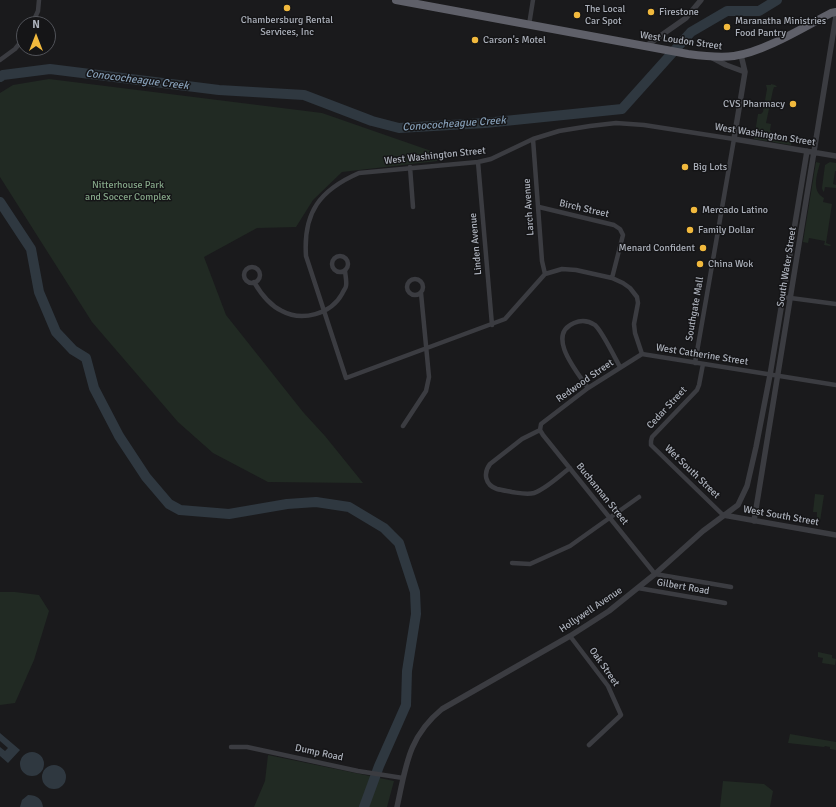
<!DOCTYPE html>
<style>
body{margin:0}
#map{position:relative;width:836px;height:807px;overflow:hidden;background:#1a1a1c;font-family:Signika,sans-serif}
canvas{display:block}
.north{position:absolute;left:16px;top:16px;width:40px;height:40px;box-sizing:border-box;background:#151517;border:1px solid #515359;border-radius:50%;rotate:0deg;font-size:11px;font-weight:700;line-height:16px;text-align:center;color:#acb1bb}
.north::after{content:'';display:block;margin:auto;width:14px;height:18px;background:#f1b93d;clip-path:polygon(50% 0,100% 100%,50% 72%,0 100%)}
</style>
<div id="map">
<canvas width="836" height="807"></canvas>
<div class="north">N</div>
</div>
<script>
const ctx = document.querySelector('canvas').getContext('2d');
ctx.lineJoin = 'round';
function fillPath(path, color) { ctx.fillStyle = color; ctx.fill(path, 'evenodd'); }
function stroke(path, color, width, dash) { ctx.strokeStyle = color; ctx.lineWidth = width; ctx.lineCap = dash ? 'butt' : 'round'; ctx.setLineDash(dash || []); ctx.stroke(path); }
function label(font, color, halo, rows, align = 'center') {
  ctx.font = font + ' Signika,sans-serif'; ctx.lineWidth = 3; ctx.setLineDash([]); ctx.textBaseline = 'middle'; ctx.strokeStyle = halo; ctx.fillStyle = color; for (const [text, x, y, turn = 0] of rows) {
    ctx.save(); ctx.translate(x, y); ctx.rotate((+turn || 0) * Math.PI / 180); ctx.textAlign = isNaN(turn) ? turn : align; if (halo) ctx.strokeText(text, 0, 0); ctx.fillText(text, 0, 0); ctx.restore();
  }
}
fillPath(new Path2D(`
 M 49,79 L 322,113 L 437,153 L 437,161 L 342,172 L 313,200 L 296,227 L 257,228 L 204,257 L 226,315 L 303,412 L 325,436 L 363,483 L 268,482 L 213,453 L 178,422 L 92,322 L 0,177 L 0,93 L 13,85 Z
 M 771,84 L 775,85 L 777,87 L 774,87 L 773,90 L 766,123 L 771,124 L 770,130 L 774,136 L 774,139 L 792,142 L 791,145 L 754,139 L 758,114 L 761,114 L 763,112 L 767,89 L 766,85 L 771,85 Z
 M 816,162 L 820,163 C 817,175 811,191 824,198 L 823,202 L 832,204 L 826,243 L 831,245 L 830,246 L 824,245 L 825,241 L 809,238 L 808,243 L 803,242 Z
 M 830,162 L 836,163 L 836,171 L 835,171 L 833,184 L 836,185 L 836,188 L 825,187 L 824,192 L 823,191 L 822,188 L 825,165 Z
 M 815,494 L 824,495 L 820,521 L 817,520 L 817,512 L 813,512 Z
 M 0,592 L 15,592 L 39,595 L 49,611 L 34,660 L 15,703 L 0,705 Z
 M 818,652 L 832,655 L 832,658 L 836,659 L 835,665 L 822,663 L 823,658 L 818,657 Z
 M 790,734 L 836,742 L 836,750 L 830,749 L 830,747 L 825,746 L 824,747 L 788,743 Z
 M 268,755 L 394,781 L 387,807 L 254,807 L 265,781 Z
 M 723,781 L 764,784 L 773,791 L 770,807 L 720,807 Z`), '#212a23');
fillPath(new Path2D(`
 M 0,733 L 20,750 L 8,763 L 0,756 L 0,747 L 5,751 L 8,748 L 0,741 Z
 M20 764a12 12 0 1 1 24 0a12 12 0 1 1-24 0Z
 M42 777a12 12 0 1 1 24 0a12 12 0 1 1-24 0Z
 M 28,795 C 37,795 42,799 43,807 L 20,807 L 22,800 Z`), '#2f3840');
stroke(new Path2D(`
 M 0,77 L 3,75 L 50,69 L 219,90 L 304,95 L 372,121 L 399,128 L 485,123 L 622,109 L 691,32 L 727,11 L 759,11 L 777,0
 M 0,202 L 31,249 L 39,292 L 56,332 L 73,350 L 86,358 L 94,388 L 119,436 L 146,477 L 169,504 L 180,510 L 229,514 L 287,504 L 316,502 L 349,507 L 384,528 L 399,543 L 415,592 L 416,614 L 407,671 L 406,705 L 379,766 L 364,807`), '#2f3840', 10);
stroke(new Path2D(`
 M 32,24 L 38,11 L 39,0
 M 529,25 L 533,0
 M 0,60 L 15,49 L 24,38
 M 533,139 L 542,261 L 545,274
 M 478,162 L 492,325
 M 410,167 L 413,207
 M 539,207 L 614,225 L 620,229 L 623,235 L 612,278
 M332 264a8 8 0 1 1 16 0a8 8 0 1 1-16 0Z
 M244 275a8 8 0 1 1 16 0a8 8 0 1 1-16 0Z
 M407 287a8 8 0 1 1 16 0a8 8 0 1 1-16 0Z
 M 254,282 C 261,294 269,305 282,311 C 302,322 331,314 342,294 C 343,291 346,288 346,286 C 347,281 345,274 345,270
 M 783,297 L 836,304
 M 642,354 L 635,333 L 634,324 L 638,303 L 637,297 L 630,288 L 623,283 L 612,278 L 576,270 L 562,269 L 545,274 L 505,319 L 346,378 L 306,256 C 303,212 320,190 359,173 L 478,162 L 491,159 L 533,139 L 559,131 L 590,126 L 616,123 L 644,125 L 734,139 L 695,363
 M 642,354 L 588,388 L 541,424 L 540,430 L 543,435 L 655,574 L 731,587
 M 642,354 L 836,385
 M 703,364 L 699,385 L 697,390 L 652,437 L 651,441 L 651,445 L 723,515
 M 588,388 C 578,373 545,335 574,323 C 581,320 589,321 595,325 C 602,331 615,358 620,367
 M 403,426 L 426,391 L 429,377 L 421,293
 M 540,430 L 522,439 L 490,464 C 483,473 485,485 497,489 C 501,490 507,491 512,492 C 519,493 527,495 534,493 C 546,489 560,475 570,468
 M 512,563 L 530,564 L 570,546 L 639,497
 M 638,588 L 725,603
 M 570,636 L 608,686 L 621,715 L 589,745
 M 231,747 L 247,747 L 358,771 L 403,778`), '#3b3c41', 4.5);
stroke(new Path2D(`
 M 646,46 L 686,18 L 701,0
 M 741,55 L 745,72 L 734,139 L 836,156
 M 711,57 L 726,65 L 745,72
 M 723,515 L 836,535
 M 754,521 L 836,16
 M 397,807 C 406,766 408,737 442,709 L 570,636 L 609,611 L 655,574 L 703,531 L 738,505 L 747,486 L 756,447 L 770,375 L 807,151`), '#3b3c41', 5.5);
stroke(new Path2D(`
 M 396,0 L 688,54 C 703,56 719,58 734,56 C 764,52 804,27 831,13 L 836,12`), '#5f6069', 8);
for (const [x, y, r, color] of [
 [287,8,4,"#f1b93d"],
 [651,12,4,"#f1b93d"],
 [577,15,4,"#f1b93d"],
 [727,27,4,"#f1b93d"],
 [475,40,4,"#f1b93d"],
 [793,104,4,"#f1b93d"],
 [685,167,4,"#f1b93d"],
 [694,210,4,"#f1b93d"],
 [690,230,4,"#f1b93d"],
 [703,248,4,"#f1b93d"],
 [700,264,4,"#f1b93d"]
]) { const dot = new Path2D(); dot.arc(x, y, r, 0, 2 * Math.PI); ctx.fillStyle = color; ctx.fill(dot); stroke(dot, '#151517', 1.5); }
label('10px', '#acb1bb', '#151517', [
 ["The Local",585,9],
 ["Car Spot",585,21],
 ["Firestone",659,12],
 ["Chambersburg Rental",287,20,"center"],
 ["Services, Inc",287,32,"center"],
 ["Maranatha Ministries",735,21],
 ["Food Pantry",735,33],
 ["Carson's Motel",483,40],
 ["CVS Pharmacy",785,104,"right"],
 ["Big Lots",693,167],
 ["Mercado Latino",702,210],
 ["Family Dollar",698,230],
 ["Menard Confident",695,248,"right"],
 ["China Wok",708,264]
], 'left');
label('10px', '#acb1bb', '#151517', [
 ["West Loudon Street",681,41,8],
 ["West Washington Street",765,135,9],
 ["West Washington Street",435,156,-6],
 ["Larch Avenue",529,207,-94],
 ["Birch Street",584,209,13],
 ["Linden Avenue",476,244,-95],
 ["South Water Street",787,267,-81],
 ["Southgate Mall",695,309,-80],
 ["West Catherine Street",702,355,9],
 ["Redwood Street",585,381,-35],
 ["Cedar Street",667,408,-47],
 ["Wet South Street",692,472,44],
 ["Buchannan Street",602,494,51],
 ["West South Street",781,516,10],
 ["Gilbert Road",683,587,10],
 ["Hollywell Avenue",591,610,-34],
 ["Oak Street",604,667,55],
 ["Dump Road",319,753,12]
]);
label('10px', '#84a687', '#151517', [
 ["Nitterhouse Park",128,185],
 ["and Soccer Complex",128,197]
]);
label('italic 11px', '#849db5', '#151517', [
 ["Conococheague Creek",137,80,7],
 ["Conococheague Creek",454,124,-4]
]);
</script>
